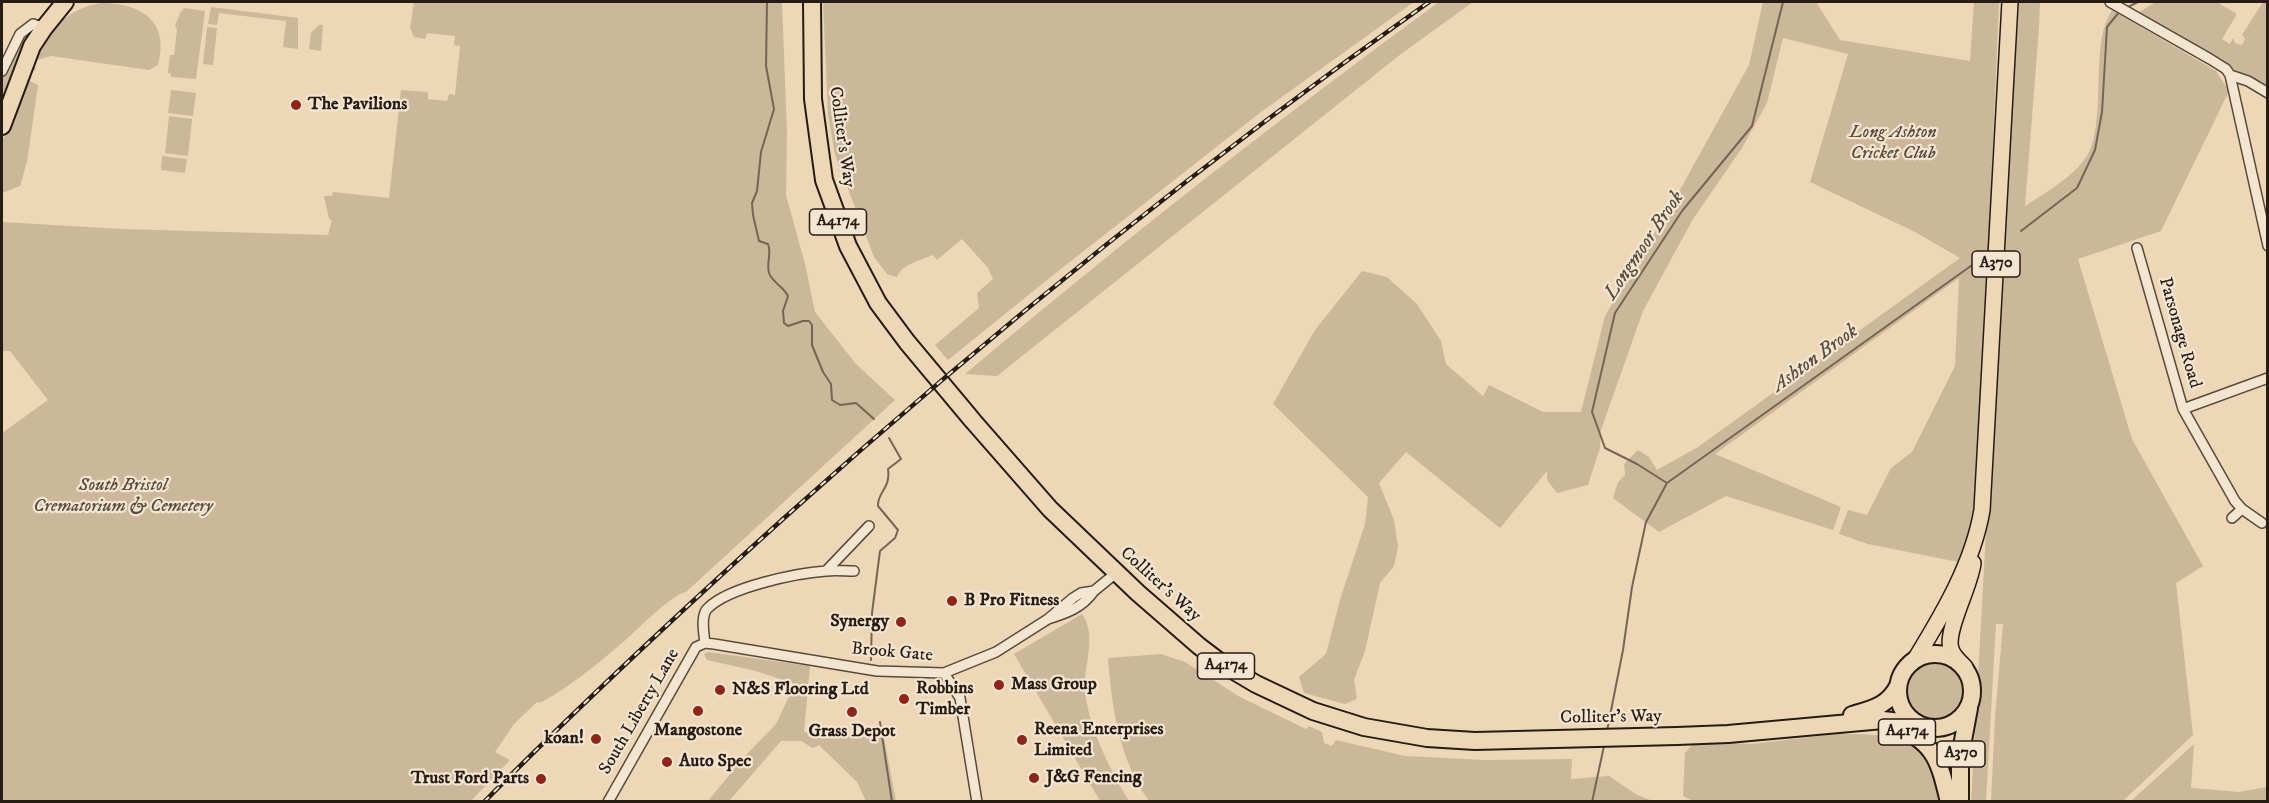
<!DOCTYPE html>
<style>
body{margin:0}
#map{position:relative;width:2269px;height:803px;overflow:hidden;background:#edd7b6;font-family:"IM FELL DW Pica",serif}
canvas{display:block}
.frame{position:absolute;inset:0;border:3px solid #261c13;pointer-events:none}
</style>
<div id="map">
<canvas width="2269" height="803"></canvas>
<div class="frame"></div>
</div>
<script>
const ctx = document.querySelector('canvas').getContext('2d');
ctx.lineJoin = 'round';
function fillPath(path, color) { ctx.fillStyle = color; ctx.fill(path, 'evenodd'); }
function stroke(path, color, width, dash) { ctx.strokeStyle = color; ctx.lineWidth = width; ctx.lineCap = dash ? 'butt' : 'round'; ctx.setLineDash(dash || []); ctx.stroke(path); }
function label(font, color, halo, rows, align = 'center') {
  ctx.font = font + ' "IM FELL DW Pica",serif'; ctx.lineWidth = 4.5; ctx.setLineDash([]); ctx.textBaseline = 'middle'; ctx.strokeStyle = halo; ctx.fillStyle = color; for (const [text, x, y, turn = 0] of rows) {
    ctx.save(); ctx.translate(x, y); ctx.rotate((+turn || 0) * Math.PI / 180); ctx.textAlign = isNaN(turn) ? turn : align; if (halo) ctx.strokeText(text, 0, 0); ctx.fillText(text, 0, 0); ctx.restore();
  }
}
fillPath(new Path2D(`
 M 414,2 L 782,2 L 787,133 L 786,195 L 805,264 L 815,312 L 856,364 L 895,400 L 686,592 C 672,594 635,632 622,643 C 596,665 570,687 540,703 L 537,702 L 514,724 L 495,752 L 510,760 L 471,801 L 2,801 L 2,433 L 48,400 L 10,351 L 2,351 L 2,222 L 122,229 L 328,235 L 332,220 L 329,219 L 324,196 L 332,196 L 333,192 L 389,198 L 401,90 L 428,92 L 428,99 L 447,101 L 449,94 L 455,95 L 460,46 L 454,45 L 455,36 L 427,33 L 425,39 L 414,37 L 410,28 Z
 M 823,2 L 1414,2 L 1261,112 L 1052,276 L 948,360 L 935,345 L 979,308 L 977,293 L 993,279 L 988,268 L 962,239 L 937,260 L 933,255 C 921,260 902,264 897,277 L 887,274 L 874,257 L 835,155 L 828,115 Z
 M 1439,2 L 1473,2 L 1401,54 L 997,376 L 965,374 C 1119,244 1277,120 1439,2 Z
 M 1763,2 L 1816,2 L 1840,40 L 1970,61 L 1974,2 L 1999,2 L 1977,518 L 1958,562 L 1868,544 L 1839,534 L 1848,510 L 1867,515 L 1891,468 L 1912,452 L 1955,366 L 1959,278 L 1715,454 L 1841,507 L 1833,530 L 1726,496 L 1659,532 L 1613,498 L 1618,482 L 1625,475 L 1624,464 L 1638,450 L 1649,457 L 1657,470 L 1698,447 L 1960,258 L 1915,232 L 1810,182 L 1848,54 L 1783,38 L 1767,103 L 1742,148 L 1693,219 L 1643,311 L 1601,430 L 1600,448 L 1588,485 L 1557,493 L 1547,480 L 1547,471 L 1500,528 L 1406,452 L 1379,483 L 1394,520 L 1398,547 L 1394,566 L 1380,583 L 1365,651 L 1354,680 L 1357,699 L 1345,704 L 1304,693 L 1299,677 L 1326,654 L 1340,600 L 1365,524 L 1368,497 L 1273,404 L 1315,330 L 1362,271 L 1387,277 L 1417,304 L 1441,341 L 1446,364 L 1483,396 L 1489,385 L 1543,412 L 1581,412 L 1605,316 L 1676,197 L 1749,65 Z
 M 2019,2 L 2040,2 L 2039,28 L 2025,206 C 2045,193 2080,173 2090,150 C 2099,130 2098,89 2099,68 C 2100,46 2101,29 2112,10 L 2216,71 L 2229,91 L 2161,231 L 2078,259 L 2132,439 L 2203,566 L 2176,583 L 2193,735 L 2123,801 L 1991,801 L 1995,717 L 2003,624 L 1996,624 L 1986,801 L 1971,802 L 1995,369 Z
 M 2156,2 L 2221,2 L 2220,4 L 2237,14 L 2222,39 L 2230,44 L 2233,38 L 2235,43 L 2242,45 L 2245,39 L 2242,35 L 2263,2 L 2267,2 L 2267,90 L 2139,12 Z
 M 101,3 C 141,3 170,21 158,65 L 149,70 L 51,56 L 37,60 L 34,65 L 36,69 L 31,73 L 28,72 C 44,38 62,9 101,3 Z
 M 211,7 L 298,18 L 298,49 L 283,47 L 286,21 L 219,13 L 217,25 L 208,24 Z
 M 184,8 L 205,11 L 196,79 L 171,77 L 171,74 L 168,73 L 170,55 L 174,55 L 177,30 L 175,26 L 180,13 Z
 M 319,25 L 323,25 L 321,51 L 309,49 L 311,33 Z
 M 207,27 L 217,28 L 213,65 L 203,64 Z
 M 30,31 L 2,101 L 2,75 L 21,38 Z
 M 27,80 L 38,85 L 27,162 L 20,186 L 2,193 L 2,142 Z
 M 171,90 L 196,93 L 193,116 L 168,113 Z
 M 169,116 L 192,119 L 188,156 L 165,153 Z
 M 162,156 L 187,159 L 185,173 L 161,170 Z
 M 1082,614 C 1096,633 1086,660 1085,681 C 1084,691 1087,704 1089,713 C 1095,739 1115,779 1129,801 L 1100,801 L 1014,654 Z
 M 708,652 L 810,666 L 804,732 L 884,738 L 896,801 L 866,801 L 857,782 L 819,745 L 813,748 L 801,741 L 781,741 L 729,801 L 708,801 L 744,757 L 776,724 L 795,684 L 756,671 L 707,660 L 704,654 Z
 M 1161,654 L 1185,662 L 1240,697 L 1306,729 L 1309,726 L 1322,732 L 1324,743 L 1332,746 L 1336,740 L 1405,756 L 1485,760 L 1572,759 L 1571,779 L 1609,776 L 1637,795 L 1653,801 L 1149,801 C 1119,759 1112,709 1108,658 Z
 M1905 693a30 30 0 1 1 60 0a30 30 0 1 1-60 0Z
 M 1836,734 C 1860,734 1904,733 1923,750 C 1936,761 1940,786 1945,801 L 1696,802 L 1683,796 L 1685,753 L 1692,745 L 1703,742 L 1752,744 Z
 M 2194,744 L 2191,788 L 2239,792 L 2267,787 L 2267,801 L 2131,801 Z`), '#cbb79a');
stroke(new Path2D(`
 M 767,2 L 766,66 L 774,109 L 761,152 L 757,191 L 752,203 L 753,215 L 759,241 L 768,244 C 772,254 766,263 769,273 C 772,282 784,287 788,296 L 783,311 L 784,323 L 788,326 L 803,321 L 809,321 L 812,325 L 812,345 L 823,372 L 831,384 L 832,400 L 840,405 L 856,403 L 874,419
 M 2128,7 L 2138,2
 M 2021,231 L 2077,188 L 2095,150 L 2102,112 L 2107,27 L 2120,11
 M 1667,483 L 1982,258
 M 871,660 L 872,613 L 880,551 L 895,538 L 898,530 L 878,506 C 877,492 891,489 888,469 L 901,459 L 889,438
 M 880,722 L 892,802
 M 1607,731 L 1623,650 L 1632,587 L 1646,522 L 1667,483 L 1637,464 L 1605,448 L 1592,412 L 1615,313 L 1682,211 L 1752,126 L 1783,2
 M 1592,802 L 1604,746`), '#756654', 2);
const minor = new Path2D(`
 M 2110,2 L 2210,59 L 2226,69 L 2230,75 L 2268,246
 M 2,71 L 20,34 L 33,24 L 44,28
 M 2230,75 L 2248,81 L 2268,93
 M 2137,248 L 2183,409 L 2235,501 L 2242,509 L 2262,523
 M 2183,409 L 2268,378
 M 2232,518 L 2242,509
 M 827,570 L 869,526
 M 1094,591 L 1116,573
 M 705,643 C 704,634 700,615 708,608 C 729,587 797,573 826,571 C 835,570 845,571 854,571
 M 944,673 L 960,698 L 977,802
 M 608,802 L 696,647 L 705,643 L 714,644 L 877,671 L 944,673 L 996,652 L 1048,619 L 1073,598 L 1081,593 L 1094,591 C 1082,608 1067,613 1048,619`);
const primary = new Path2D(`
 M 1916,658 C 1944,612 1973,563 1982,510 L 2010,2
 M 1965,667 C 1960,662 1953,656 1951,649 C 1945,631 1971,585 1973,563`);
const trunk = new Path2D(`
 M 812,2 L 813,99 L 824,180 L 848,246 L 878,303 L 907,342 L 973,421 L 1050,509 L 1138,593 L 1199,646 L 1224,665 L 1256,684 L 1313,711 L 1364,727 L 1427,738 L 1475,741 L 1677,736 L 1728,734 L 1883,720 L 1918,724
 M 2,126 L 32,46 L 44,28 L 65,2
 M1898 691a37 37 0 1 1 74 0a37 37 0 1 1-74 0Z
 M 1852,715 C 1872,709 1888,706 1898,686
 M 1898,728 C 1936,742 1940,765 1949,802
 M 1960,802 L 1960,757 L 1969,708`);
stroke(minor, '#584b3c', 12);
stroke(primary, '#261c13', 18);
stroke(trunk, '#261c13', 20);
stroke(minor, '#f3e5d0', 9);
stroke(primary, '#edd7b6', 15);
stroke(trunk, '#edd7b6', 16);
const rail = new Path2D(`
 M 484,802 C 581,704 681,611 783,519 C 988,335 1203,161 1429,2`);
stroke(rail, '#261c13', 4.5);
stroke(rail, '#f3e5d0', 2, [7]);
for (const [x, y, r, color] of [
 [296,105,6,"#8f2418"],
 [952,601,6,"#8f2418"],
 [901,622,6,"#8f2418"],
 [999,685,6,"#8f2418"],
 [720,690,6,"#8f2418"],
 [904,699,6,"#8f2418"],
 [698,711,6,"#8f2418"],
 [852,712,6,"#8f2418"],
 [596,739,6,"#8f2418"],
 [1022,740,6,"#8f2418"],
 [667,762,6,"#8f2418"],
 [1034,778,6,"#8f2418"],
 [541,779,6,"#8f2418"]
]) { const dot = new Path2D(); dot.arc(x, y, r, 0, 2 * Math.PI); ctx.fillStyle = color; ctx.fill(dot); stroke(dot, '#f3e5d0', 2); }
for (const [x, y, w] of [
 [838,222,57],
 [1996,264,48],
 [1226,666,57],
 [1907,732,57],
 [1961,754,48]
]) { const box = new Path2D(); box.roundRect(x - w / 2, y - 13, w, 26, 4.5); ctx.fillStyle = '#f3e5d0'; ctx.fill(box); stroke(box, '#261c13', 1.5); }
label('bold 16px', '#261c13', null, [
 ["A4174",838,222],
 ["A370",1996,264],
 ["A4174",1226,666],
 ["A4174",1907,732],
 ["A370",1961,754]
]);
label('bold 18px', '#261c13', '#f3e5d0', [
 ["The Pavilions",308,105],
 ["B Pro Fitness",964,601],
 ["Synergy",889,622,"right"],
 ["Mass Group",1011,685],
 ["Robbins",916,689],
 ["Timber",916,710],
 ["N&S Flooring Ltd",732,690],
 ["Reena Enterprises",1034,730],
 ["Limited",1034,751],
 ["Mangostone",698,731,"center"],
 ["Grass Depot",852,732,"center"],
 ["koan!",584,739,"right"],
 ["Auto Spec",679,762],
 ["J&G Fencing",1046,778],
 ["Trust Ford Parts",529,779,"right"]
], 'left');
label('italic 18px', '#584a3c', '#f3e5d0', [
 ["Long Ashton",1893,133],
 ["Cricket Club",1893,154],
 ["South Bristol",123,486],
 ["Crematorium & Cemetery",123,507]
]);
label('18px', '#261c13', '#f3e5d0', [
 ["Colliter's Way",841,137,82],
 ["Parsonage Road",2179,333,74],
 ["Colliter's Way",1160,585,42],
 ["Brook Gate",892,653,5],
 ["South Liberty Lane",640,712,-60],
 ["Colliter's Way",1611,718,-1]
]);
label('italic 20px', '#5a4d3e', '#f3e5d0', [
 ["Longmoor Brook",1645,246,-56],
 ["Ashton Brook",1816,359,-36]
]);
</script>
